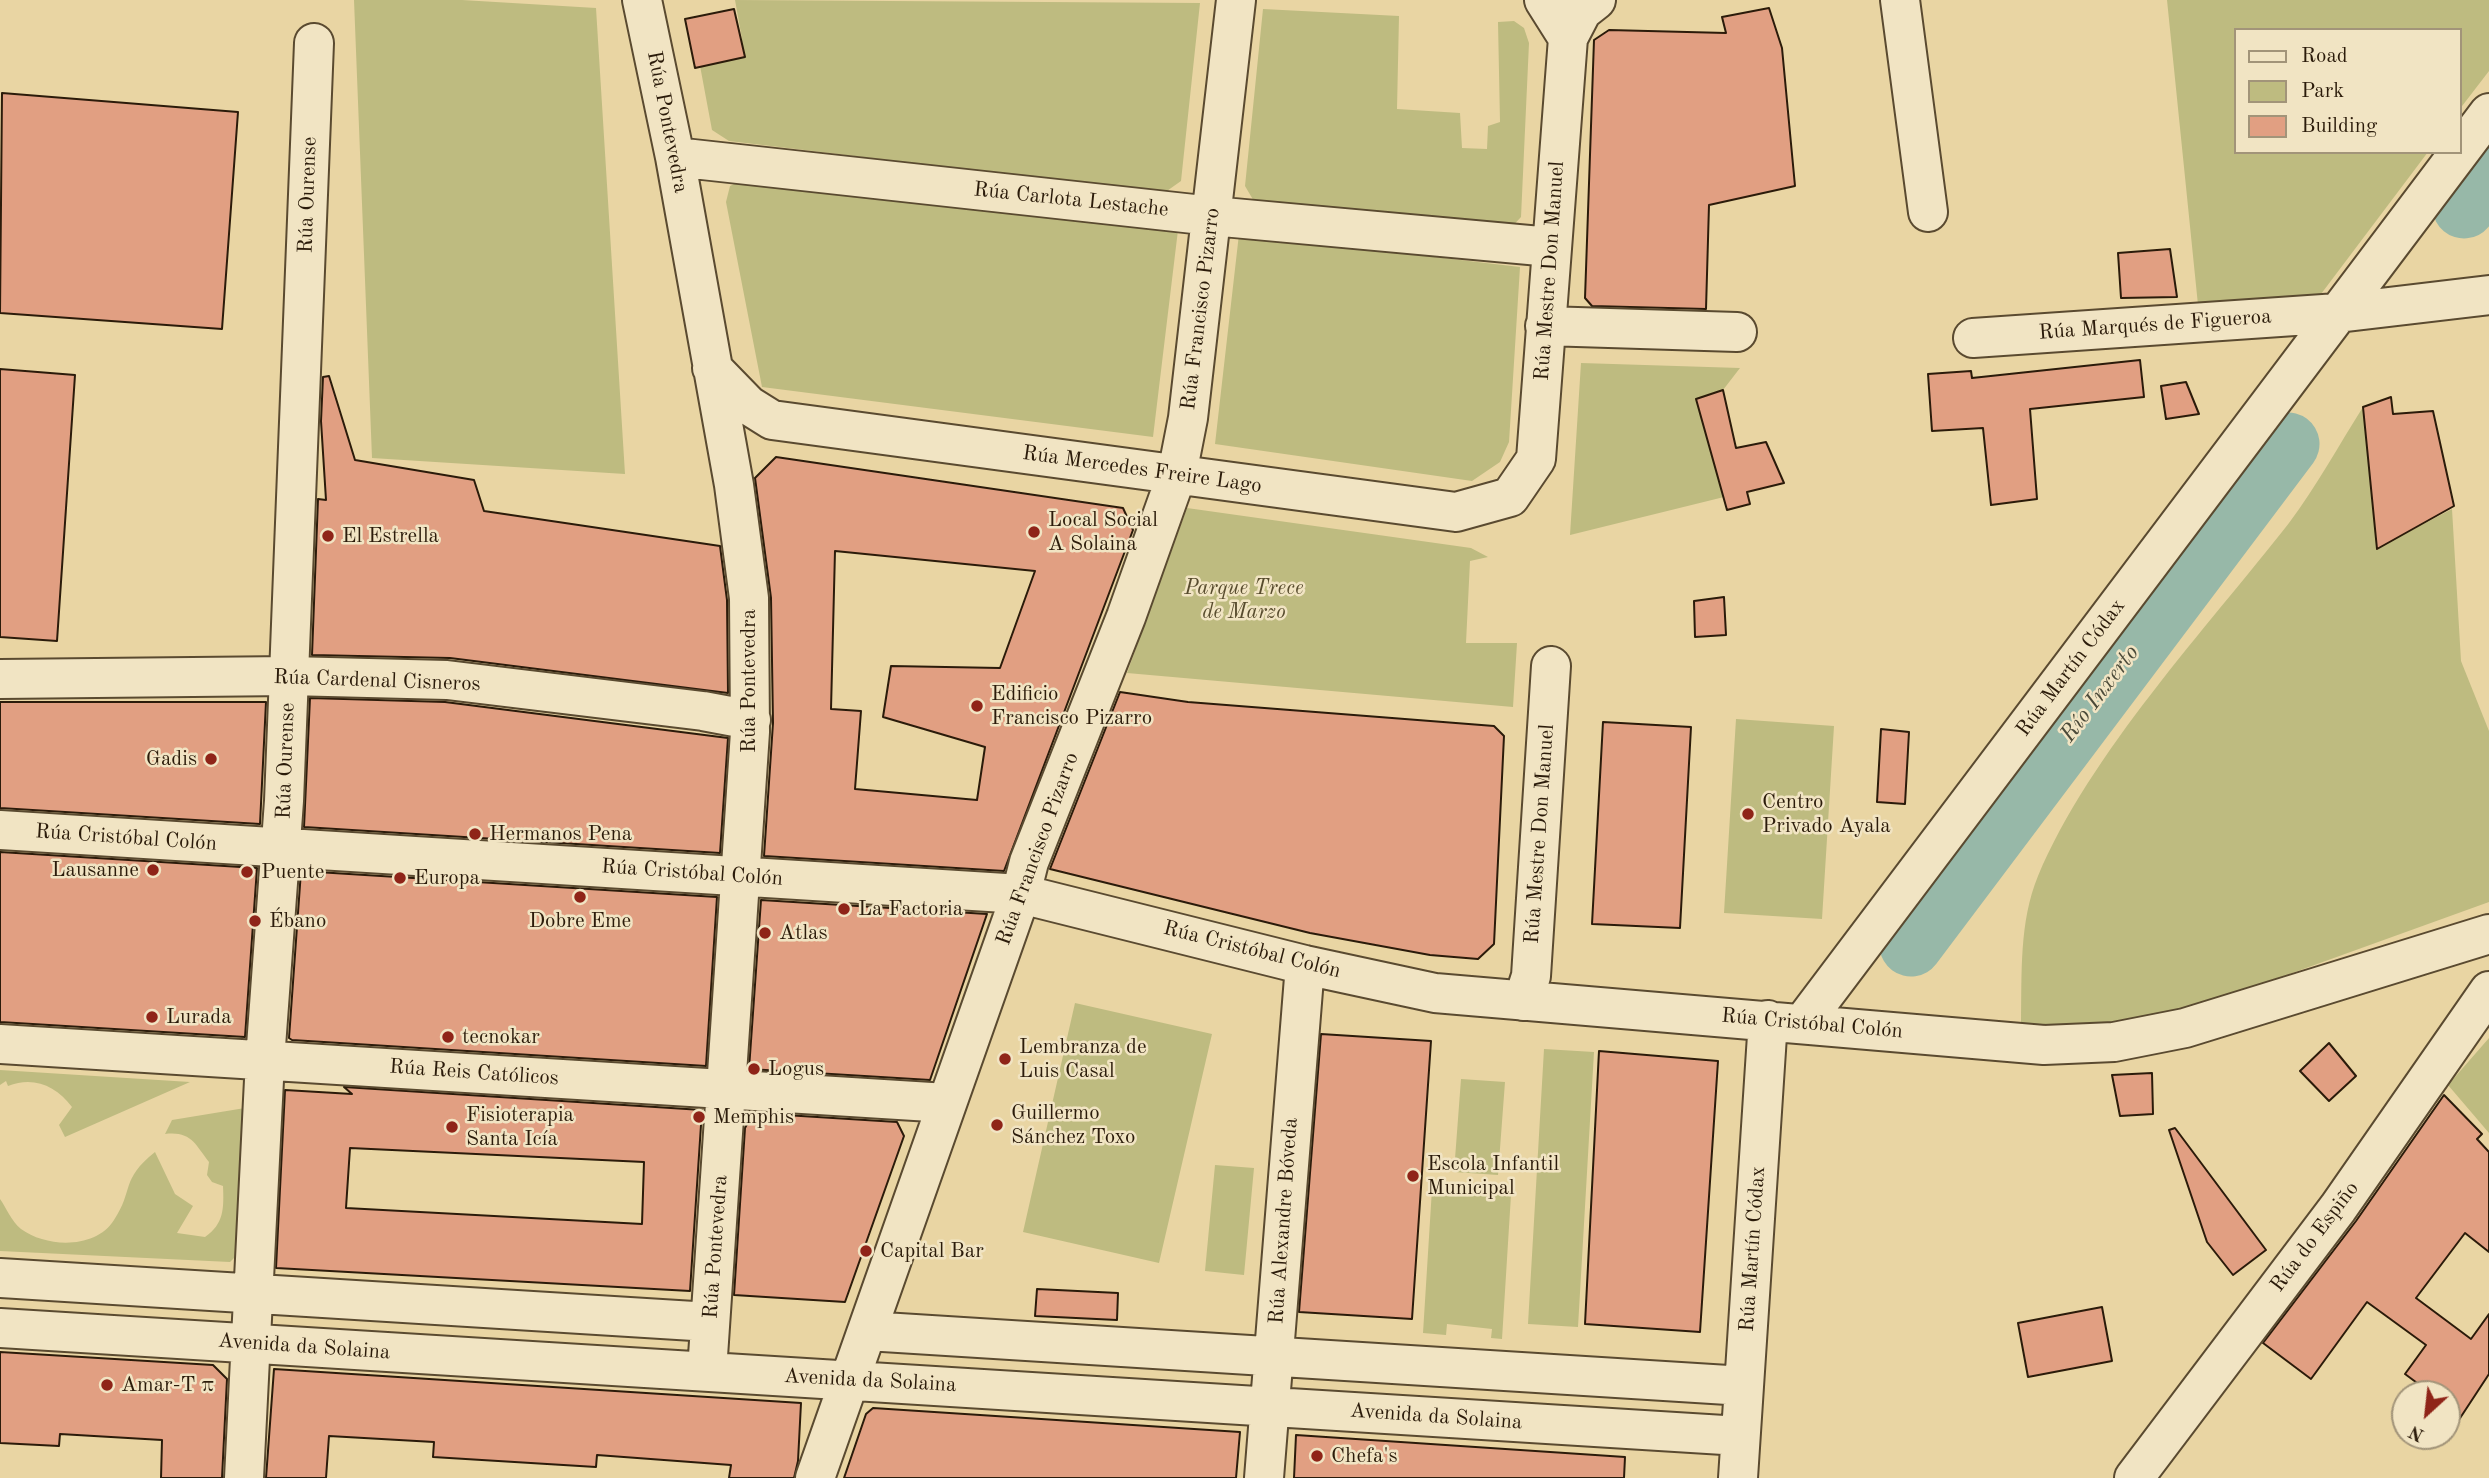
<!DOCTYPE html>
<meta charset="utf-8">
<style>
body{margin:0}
#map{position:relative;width:2489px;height:1478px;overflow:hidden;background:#e9d5a3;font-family:"Old Standard TT",serif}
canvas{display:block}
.legend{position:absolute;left:2234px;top:28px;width:228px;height:126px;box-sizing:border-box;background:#f1e4c3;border:2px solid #a29479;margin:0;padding:9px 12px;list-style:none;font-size:21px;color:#2b1b0a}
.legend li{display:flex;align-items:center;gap:14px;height:35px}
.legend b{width:35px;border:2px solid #a29479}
.north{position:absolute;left:2391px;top:1380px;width:70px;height:70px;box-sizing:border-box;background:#f1e4c3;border:2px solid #a29479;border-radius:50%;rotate:207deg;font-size:19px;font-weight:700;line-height:28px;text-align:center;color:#2b1b0a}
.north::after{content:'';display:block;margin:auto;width:24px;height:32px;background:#8f2418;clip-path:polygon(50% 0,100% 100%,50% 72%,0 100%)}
</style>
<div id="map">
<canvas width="2489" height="1478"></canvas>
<ul class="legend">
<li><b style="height:9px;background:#f1e4c3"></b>Road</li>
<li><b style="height:19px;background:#bebb80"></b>Park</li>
<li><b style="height:19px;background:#e19f82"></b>Building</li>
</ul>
<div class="north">N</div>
</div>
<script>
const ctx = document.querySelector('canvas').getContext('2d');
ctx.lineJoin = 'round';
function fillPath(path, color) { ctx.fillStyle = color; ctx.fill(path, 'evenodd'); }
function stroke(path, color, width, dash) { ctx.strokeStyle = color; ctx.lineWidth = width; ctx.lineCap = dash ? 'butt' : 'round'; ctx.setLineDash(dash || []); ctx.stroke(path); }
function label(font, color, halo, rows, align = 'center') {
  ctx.font = font + ' "Old Standard TT",serif'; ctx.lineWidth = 5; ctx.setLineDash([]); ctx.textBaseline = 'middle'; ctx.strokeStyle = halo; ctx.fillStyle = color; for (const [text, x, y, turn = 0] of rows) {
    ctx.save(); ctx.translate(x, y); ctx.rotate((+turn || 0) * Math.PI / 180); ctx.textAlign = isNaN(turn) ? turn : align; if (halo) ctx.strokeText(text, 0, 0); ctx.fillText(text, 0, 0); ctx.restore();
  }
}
fillPath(new Path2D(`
 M 354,0 L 462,0 L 596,8 L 625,474 L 372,458 Z
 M 735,0 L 1200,3 L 1181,181 L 1164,193 L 729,141 L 712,130 L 698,55 L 742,39 Z
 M 2167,0 L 2489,0 L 2489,71 L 2459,110 L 2459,30 L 2235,30 L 2235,152 L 2428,152 L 2318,298 L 2198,305 Z
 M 1263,9 L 1399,16 L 1397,109 L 1460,113 L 1462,148 L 1487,149 L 1488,126 L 1500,122 L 1498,22 L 1514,21 L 1524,28 L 1529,43 L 1521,217 L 1507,232 L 1255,203 L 1245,186 Z
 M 742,180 L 1178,230 L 1153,437 L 762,387 L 726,202 L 730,186 Z
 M 1239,234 L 1520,267 L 1509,442 L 1500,462 L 1472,481 L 1215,444 Z
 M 1581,363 L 1740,368 L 1723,390 L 1696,399 L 1724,497 L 1570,535 Z
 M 2363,407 L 2378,548 L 2452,509 L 2461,661 L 2489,731 L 2489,902 L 2187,1011 L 2067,1030 L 2021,1023 C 2022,974 2019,922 2038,876 C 2090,753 2206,629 2289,523 C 2316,487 2339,445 2363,407 Z
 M 1187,508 L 1471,548 L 1488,557 L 1470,561 L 1466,643 L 1517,643 L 1513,707 L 1127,673 Z
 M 1736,719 L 1834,726 L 1822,919 L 1724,913 Z
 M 1075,1003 L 1212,1034 L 1159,1263 L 1023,1232 Z
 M 2489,1038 L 2489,1133 L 2448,1085 Z
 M 1544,1049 L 1594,1052 L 1578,1327 L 1528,1324 Z
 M 0,1070 L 190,1082 L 65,1137 L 59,1125 L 72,1107 C 56,1086 34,1076 8,1086 L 6,1081 L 0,1085 Z
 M 1461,1079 L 1505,1082 L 1498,1175 L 1454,1172 Z
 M 245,1108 L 239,1253 L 230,1262 L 0,1251 L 0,1199 C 6,1207 11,1221 21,1229 C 47,1248 96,1249 114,1220 C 134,1190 120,1180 155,1152 L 175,1194 L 193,1206 L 177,1233 L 205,1237 C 224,1224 224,1208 223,1186 L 212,1182 L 207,1175 L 209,1162 C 195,1144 191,1131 165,1134 L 172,1120 Z
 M 1215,1165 L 1254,1168 L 1244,1275 L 1205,1271 Z
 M 1432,1189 L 1511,1195 L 1502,1339 L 1491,1338 L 1492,1329 L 1447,1324 L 1446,1335 L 1423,1333 Z`), '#bebb80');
stroke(new Path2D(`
 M 2464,207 L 2489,177
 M 1911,945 L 2288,444`), '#97b8a8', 63);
const building = new Path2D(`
 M 1769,8 L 1782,48 L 1795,186 L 1709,205 L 1706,309 L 1592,306 L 1585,298 L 1594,40 L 1609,30 L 1726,33 L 1722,17 Z
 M 734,9 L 745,57 L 695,68 L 685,19 Z
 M 2,93 L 238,112 L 222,329 L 0,313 Z
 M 2170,249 L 2177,297 L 2121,298 L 2118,253 Z
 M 2140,360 L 2144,397 L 2030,409 L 2037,499 L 1991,505 L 1983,428 L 1932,431 L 1928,374 L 1971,371 L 1972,378 Z
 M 0,369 L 75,375 L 57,641 L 0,637 Z
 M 329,376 L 355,460 L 474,480 L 484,511 L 720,546 L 727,600 L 728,693 L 450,658 L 312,655 L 318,499 L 326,500 L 321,421 L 323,377 Z
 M 2186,382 L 2199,414 L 2166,419 L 2161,386 Z
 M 1723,390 L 1736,448 L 1766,442 L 1784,483 L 1747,492 L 1750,504 L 1727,510 L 1696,399 Z
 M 2391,397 L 2393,414 L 2433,411 L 2454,506 L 2377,549 L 2363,407 Z
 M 776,457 L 1123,508 L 1133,530 L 1004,871 L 764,856 L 773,723 L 771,598 L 755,478 ZM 835,551 L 1035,571 L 1000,668 L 891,666 L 883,717 L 985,747 L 977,800 L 855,789 L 861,711 L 831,709 Z
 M 1724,597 L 1726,635 L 1695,637 L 1694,601 Z
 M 1120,692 L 1188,702 L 1494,726 L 1504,736 L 1494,944 L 1478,959 L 1430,955 L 1310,933 L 1050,869 Z
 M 310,698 L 445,702 L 728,738 L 720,853 L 304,827 Z
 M 0,702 L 266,702 L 260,824 L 0,808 Z
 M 1603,722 L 1691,727 L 1680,928 L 1592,924 Z
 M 1881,729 L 1909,732 L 1905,804 L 1877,802 Z
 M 0,852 L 257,868 L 245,1037 L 0,1022 Z
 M 301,871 L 717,897 L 706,1066 L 292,1040 L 289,1038 Z
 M 761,900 L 987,914 L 930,1080 L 749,1069 Z
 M 1321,1034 L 1431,1041 L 1412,1319 L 1299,1312 Z
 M 2329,1043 L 2356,1076 L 2329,1101 L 2300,1071 Z
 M 1599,1051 L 1718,1061 L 1700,1332 L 1585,1324 Z
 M 2152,1073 L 2153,1114 L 2120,1116 L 2112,1075 Z
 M 344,1087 L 702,1110 L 690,1291 L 276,1268 L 285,1090 L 352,1094 ZM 350,1148 L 644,1162 L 642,1224 L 346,1208 Z
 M 2444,1095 L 2482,1134 L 2477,1139 L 2489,1152 L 2489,1252 L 2465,1233 L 2416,1298 L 2471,1339 L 2489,1314 L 2489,1374 L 2447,1438 L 2447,1394 L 2432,1394 L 2405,1374 L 2426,1345 L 2367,1302 L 2311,1379 L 2263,1343 L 2356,1221 Z
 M 753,1113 L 897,1122 L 904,1136 L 845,1302 L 734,1295 L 745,1128 Z
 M 2175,1128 L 2266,1250 L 2233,1275 L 2207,1242 L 2169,1130 Z
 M 1037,1289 L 1118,1293 L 1117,1320 L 1035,1316 Z
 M 2102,1307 L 2112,1361 L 2028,1377 L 2018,1323 Z
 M 0,1352 L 213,1365 L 227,1379 L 222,1478 L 161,1478 L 162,1440 L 60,1434 L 59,1446 L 0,1443 Z
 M 274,1369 L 801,1403 L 798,1461 L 794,1478 L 729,1478 L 731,1465 L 597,1455 L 596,1467 L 433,1457 L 434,1442 L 329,1436 L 326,1478 L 266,1478 Z
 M 873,1408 L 1240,1432 L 1236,1478 L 844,1478 L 866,1414 Z
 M 1296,1435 L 1625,1457 L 1624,1478 L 1294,1478 Z`);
fillPath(building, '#e19f82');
stroke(building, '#2b1b0a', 2);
const minor = new Path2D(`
 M 642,0 L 675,157 L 734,485 L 749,598 L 750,732 L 707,1371
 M 1544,0 L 1568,38
 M 1900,0 L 1928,212
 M 675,157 L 1212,216 L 1551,247
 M 1545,326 L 1737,332
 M 1973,338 L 2338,313 L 2489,295
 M 712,368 L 748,405 L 772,420 L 1456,512 L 1510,497 L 1536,459 L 1568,38 L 1582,11 L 1596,0
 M 0,679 L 289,676 L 447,680 L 703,711 L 751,720
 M 0,830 L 1021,894 L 1305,965 L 1435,993 L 2044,1045 L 2114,1042 L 2185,1028 L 2489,934
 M 1523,1001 L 1531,976 L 1551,666
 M 1803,1023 L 2489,113
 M 0,1044 L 947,1103
 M 0,1278 L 710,1322
 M 0,1328 L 1740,1436
 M 867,1331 L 1744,1386
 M 244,1478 L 265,1060 L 284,801 L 314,43
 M 815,1478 L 1021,894 L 1029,862 L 1126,617 L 1177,474 L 1188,418 L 1236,0
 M 1264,1478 L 1305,965
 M 1738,1478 L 1768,1020
 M 2134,1478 L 2338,1208 L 2489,991`);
stroke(minor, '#5a4a30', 42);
stroke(minor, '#f1e4c3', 38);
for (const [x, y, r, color] of [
 [1034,532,7,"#8f2418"],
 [328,536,7,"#8f2418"],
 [977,706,7,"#8f2418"],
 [211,759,7,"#8f2418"],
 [1748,814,7,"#8f2418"],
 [475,834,7,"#8f2418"],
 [153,870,7,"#8f2418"],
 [247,872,7,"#8f2418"],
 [400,878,7,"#8f2418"],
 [580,897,7,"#8f2418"],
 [844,909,7,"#8f2418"],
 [255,921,7,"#8f2418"],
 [765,933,7,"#8f2418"],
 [152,1017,7,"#8f2418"],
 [448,1037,7,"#8f2418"],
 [1005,1059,7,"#8f2418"],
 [754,1069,7,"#8f2418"],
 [699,1117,7,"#8f2418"],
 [997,1125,7,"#8f2418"],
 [452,1127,7,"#8f2418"],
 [1413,1176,7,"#8f2418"],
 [866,1251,7,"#8f2418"],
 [107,1385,7,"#8f2418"],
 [1317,1456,7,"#8f2418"]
]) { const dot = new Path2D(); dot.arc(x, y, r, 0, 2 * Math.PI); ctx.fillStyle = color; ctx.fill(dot); stroke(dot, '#f1e4c3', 2.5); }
label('21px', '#2b1b0a', '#f1e4c3', [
 ["Rúa Pontevedra",667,122,79],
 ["Rúa Ourense",308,195,-88],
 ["Rúa Carlota Lestache",1071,200,6],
 ["Rúa Mestre Don Manuel",1550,271,-86],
 ["Rúa Francisco Pizarro",1201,309,-83],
 ["Rúa Marqués de Figueroa",2155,325,-4],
 ["Rúa Mercedes Freire Lago",1142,470,8],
 ["Rúa Martín Códax",2071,668,-53],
 ["Rúa Cardenal Cisneros",377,681,2],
 ["Rúa Pontevedra",749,681,-90],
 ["Rúa Ourense",286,761,-88],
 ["Rúa Mestre Don Manuel",1540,834,-86],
 ["Rúa Cristóbal Colón",126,838,4],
 ["Rúa Francisco Pizarro",1038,849,-70],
 ["Rúa Cristóbal Colón",692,873,4],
 ["Rúa Cristóbal Colón",1252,950,14],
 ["Rúa Cristóbal Colón",1812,1024,5],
 ["Rúa Reis Católicos",474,1073,4],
 ["Rúa Alexandre Bóveda",1284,1221,-86],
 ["Rúa do Espiño",2315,1237,-53],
 ["Rúa Pontevedra",716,1247,-86],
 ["Rúa Martín Códax",1753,1249,-86],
 ["Avenida da Solaina",304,1347,4],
 ["Avenida da Solaina",870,1381,3],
 ["Avenida da Solaina",1436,1417,4]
]);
label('21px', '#2b1b0a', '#f1e4c3', [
 ["Local Social",1048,520],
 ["A Solaina",1048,544],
 ["El Estrella",342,536],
 ["Edificio",991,694],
 ["Francisco Pizarro",991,718],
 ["Gadis",197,759,"right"],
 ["Centro",1762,802],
 ["Privado Ayala",1762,826],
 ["Hermanos Pena",489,834],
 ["Lausanne",139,870,"right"],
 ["Puente",261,872],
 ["Europa",414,878],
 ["La Factoria",858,909],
 ["Ébano",269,921],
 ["Dobre Eme",580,921,"center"],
 ["Atlas",779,933],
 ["Lurada",166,1017],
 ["tecnokar",462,1037],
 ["Lembranza de",1019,1047],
 ["Luis Casal",1019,1071],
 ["Logus",768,1069],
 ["Guillermo",1011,1113],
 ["Sánchez Toxo",1011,1137],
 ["Fisioterapia",466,1115],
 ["Santa Icía",466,1139],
 ["Memphis",713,1117],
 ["Escola Infantil",1427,1164],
 ["Municipal",1427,1188],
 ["Capital Bar",880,1251],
 ["Amar-T π",121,1385],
 ["Chefa's",1331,1456]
], 'left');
label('italic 21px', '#574b2d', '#f1e4c3', [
 ["Parque Trece",1244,588],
 ["de Marzo",1244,612]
]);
label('italic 23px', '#4b4a39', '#f1e4c3', [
 ["Río Inxerto",2100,694,-53]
]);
</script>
